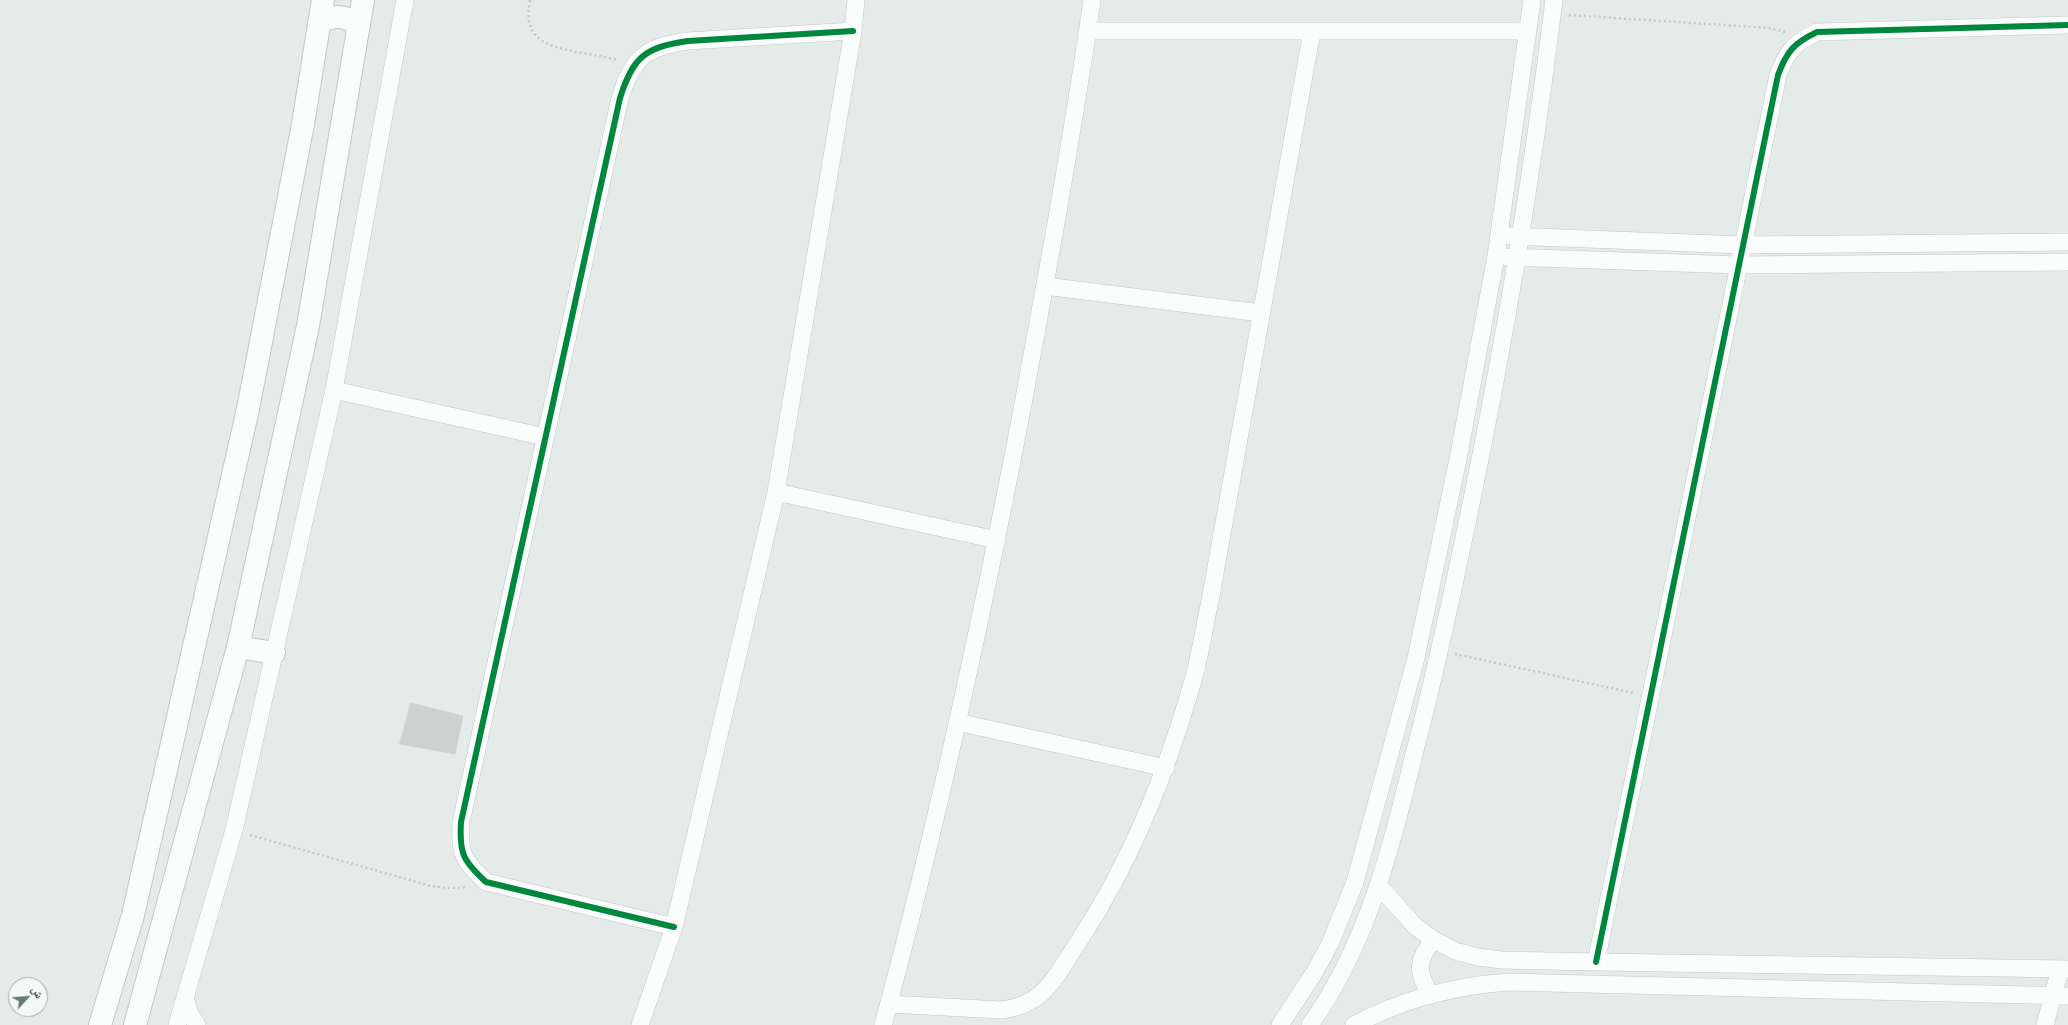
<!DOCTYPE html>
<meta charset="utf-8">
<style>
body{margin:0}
#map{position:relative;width:2068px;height:1025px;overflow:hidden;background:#e5ebe8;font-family:"Golos Text","Noto Naskh Arabic",sans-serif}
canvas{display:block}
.north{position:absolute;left:8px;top:977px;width:40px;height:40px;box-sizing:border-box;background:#f3f9f6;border:1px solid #9faea8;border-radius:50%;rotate:64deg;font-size:11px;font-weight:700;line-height:16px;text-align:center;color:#223e34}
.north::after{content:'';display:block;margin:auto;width:14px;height:18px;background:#667b73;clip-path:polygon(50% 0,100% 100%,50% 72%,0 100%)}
</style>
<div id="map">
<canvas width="2068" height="1025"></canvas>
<div class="north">ش</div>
</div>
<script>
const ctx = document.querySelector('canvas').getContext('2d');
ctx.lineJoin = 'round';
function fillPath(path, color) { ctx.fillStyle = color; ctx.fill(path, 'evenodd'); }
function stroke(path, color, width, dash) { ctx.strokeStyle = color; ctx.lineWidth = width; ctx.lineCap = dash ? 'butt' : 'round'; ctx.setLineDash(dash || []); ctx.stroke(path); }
const building = new Path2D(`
 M 411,703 L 463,716 L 455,754 L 400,744 Z`);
fillPath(building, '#ccd2cf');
stroke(building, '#ced4d1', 1);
const street = new Path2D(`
 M 1088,31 L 1528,31
 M 1510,236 L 1742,245 L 2068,242
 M 1508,257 L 1738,265 L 2068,262
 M 1045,286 L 1261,313
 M 334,390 L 545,437
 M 776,492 L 997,540
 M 957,722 L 1166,768
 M 1379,886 L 1415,926 L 1434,940 L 1455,951 L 1478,957 L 1502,960 L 1596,962 L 2068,969
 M 674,927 L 486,882 C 463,861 459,853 461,822 L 620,98 C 633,57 645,47 688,41 L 853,31
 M 1596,962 L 1778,75 C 1787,51 1794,43 1817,32 L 2068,25
 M 1431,994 C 1416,974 1417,958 1434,940
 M 185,998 L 190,1014 L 197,1025
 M 889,1004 L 1001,1010 C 1046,1005 1056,975 1079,941 C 1131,862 1166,775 1192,684 C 1200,657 1204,628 1210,601 L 1312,31
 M 177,1025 L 234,830 L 334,390 L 405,0
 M 640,1025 L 674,927 L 776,492 L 853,31 L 856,0
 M 883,1025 C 937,825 981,623 1020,420 C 1046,280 1072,140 1092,0
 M 1280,1025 L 1314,973 L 1330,944 L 1355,882 L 1416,658 L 1458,459 L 1496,256 L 1532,0
 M 1310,1025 C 1374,935 1395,828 1422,723 C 1440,652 1455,581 1470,509 C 1505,340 1533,171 1554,0
 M 1354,1025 C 1403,999 1454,986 1508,982 L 2068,996
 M 2045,1025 L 2060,969`);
const secondary = new Path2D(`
 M 319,23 C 334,14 346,15 359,26
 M 238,647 L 274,653
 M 100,1025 L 133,915 L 248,409 L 303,124 L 323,0
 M 135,1025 L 238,647 L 308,326 L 363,0`);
stroke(street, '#c2c8c5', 18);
stroke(secondary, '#c1c8c5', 24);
stroke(new Path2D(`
 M 530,0 C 523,38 543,45 576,52 C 590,54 604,57 619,60
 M 1569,15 L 1769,28 L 1785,32
 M 1455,654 L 1634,693
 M 250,835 L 431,886 L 450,888 L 465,887`), '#c1cbc6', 2.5, [2, 3]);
stroke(street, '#fbfcfc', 17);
stroke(secondary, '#fbfcfc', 22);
stroke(new Path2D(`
 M 674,927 L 486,882 C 463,861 459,853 461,822 L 620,98 C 633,57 645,47 688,41 L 853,31
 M 1596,962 L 1778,75 C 1787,51 1794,43 1817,32 L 2068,25`), '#00873e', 6);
</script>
